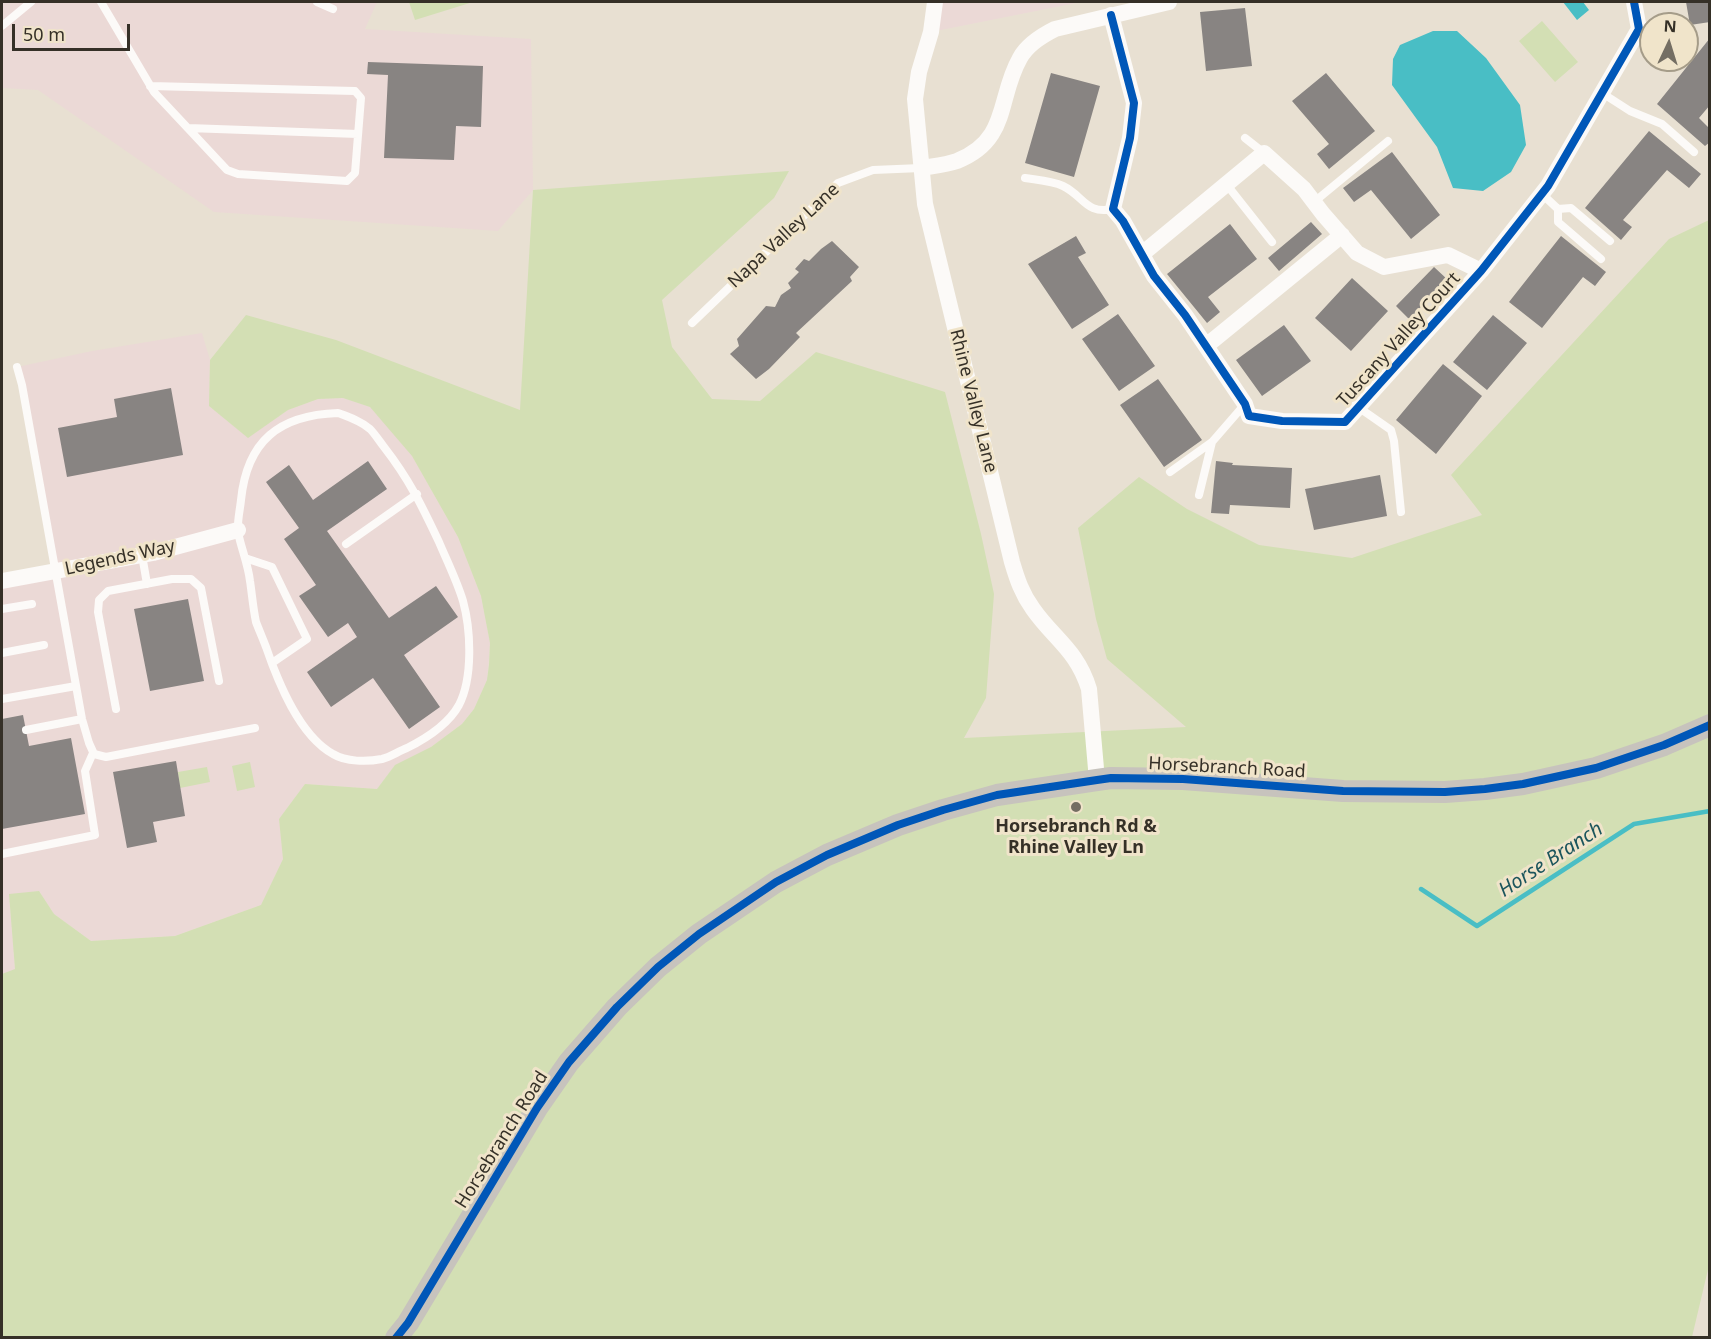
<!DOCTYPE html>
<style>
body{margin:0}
#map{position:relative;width:1711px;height:1339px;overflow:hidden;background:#e8e0d2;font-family:"Noto Sans",sans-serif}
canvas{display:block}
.frame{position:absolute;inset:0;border:3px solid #353027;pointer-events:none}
.north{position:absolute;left:1639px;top:12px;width:60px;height:60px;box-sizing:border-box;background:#f0e4ca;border:2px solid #a59c89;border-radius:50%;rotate:4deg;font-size:16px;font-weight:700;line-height:24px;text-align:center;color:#353027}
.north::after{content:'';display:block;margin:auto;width:21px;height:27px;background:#746e63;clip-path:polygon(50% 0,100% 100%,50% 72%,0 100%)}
.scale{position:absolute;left:12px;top:24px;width:118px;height:27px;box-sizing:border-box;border:3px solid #353027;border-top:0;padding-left:8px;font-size:18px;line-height:21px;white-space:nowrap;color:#353027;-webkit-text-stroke:4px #f0e4ca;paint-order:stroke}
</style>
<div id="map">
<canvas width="1711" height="1339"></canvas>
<div class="frame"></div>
<div class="north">N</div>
<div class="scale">50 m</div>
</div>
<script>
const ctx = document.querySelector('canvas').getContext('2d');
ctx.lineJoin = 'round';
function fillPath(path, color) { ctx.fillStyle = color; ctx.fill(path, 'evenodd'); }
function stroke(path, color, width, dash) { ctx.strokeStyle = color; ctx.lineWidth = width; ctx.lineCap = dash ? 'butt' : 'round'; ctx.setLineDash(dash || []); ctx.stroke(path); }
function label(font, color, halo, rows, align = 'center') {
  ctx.font = font + ' "Noto Sans",sans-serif'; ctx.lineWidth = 6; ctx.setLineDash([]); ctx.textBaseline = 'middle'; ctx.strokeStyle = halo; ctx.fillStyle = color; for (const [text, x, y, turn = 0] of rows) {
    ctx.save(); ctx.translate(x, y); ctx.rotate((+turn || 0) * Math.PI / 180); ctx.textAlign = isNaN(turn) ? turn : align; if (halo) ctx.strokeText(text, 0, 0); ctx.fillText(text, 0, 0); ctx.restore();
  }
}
fillPath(new Path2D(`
 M 2,2 L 377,2 L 365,29 L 531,39 L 533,190 L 498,231 L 214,212 L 38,90 L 2,88 Z
 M 935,2 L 1081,2 L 931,32 Z
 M 202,333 L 210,360 L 209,406 L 248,437 L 288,410 L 318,399 L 343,398 L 370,407 L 389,427 L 412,456 L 458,537 L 481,596 L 490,643 L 487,680 L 474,709 L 462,724 L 431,747 L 395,765 L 377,789 L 305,784 L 279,819 L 283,859 L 261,905 L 175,936 L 91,941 L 54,914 L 39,891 L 9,895 L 15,970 L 2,974 L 2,581 L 55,571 L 17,367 L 92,351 Z`), '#ebd9d6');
fillPath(new Path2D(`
 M 409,2 L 473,2 L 415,20 Z
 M 1542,21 L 1578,62 L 1555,82 L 1519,41 Z
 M 789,171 L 774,198 L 662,300 L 672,347 L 712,399 L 760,401 L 816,352 L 945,392 L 981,534 L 994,594 L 986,698 L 964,738 L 1186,727 L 1107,659 L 1096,619 L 1078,528 L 1139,477 L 1187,509 L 1259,545 L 1352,558 L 1482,515 L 1451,475 L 1669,239 L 1709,220 L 1710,1261 L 1692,1337 L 2,1338 L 2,974 L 15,969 L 9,894 L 39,891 L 54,914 L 91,941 L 175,936 L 261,905 L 283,859 L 279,819 L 305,784 L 377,789 L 395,765 L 431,747 L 462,724 L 474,709 L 487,680 L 489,665 L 490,643 L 481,596 L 458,537 L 412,456 L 370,407 L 343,398 L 318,399 L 288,410 L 248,438 L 209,406 L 210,360 L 246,315 L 336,340 L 520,410 L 533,190 Z
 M 250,762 L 255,787 L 237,791 L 232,766 Z
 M 207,767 L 210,782 L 180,788 L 178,772 Z`), '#d3dfb4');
fillPath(new Path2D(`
 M 1563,2 L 1583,2 L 1589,10 L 1577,20 Z
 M 1433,31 L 1457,31 L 1486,58 L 1520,105 L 1526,145 L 1511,172 L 1483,191 L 1453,188 L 1437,147 L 1392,85 L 1393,59 L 1400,45 Z`), '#49bec5');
stroke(new Path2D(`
 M 1421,889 L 1477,926 L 1634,824 L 1710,811`), '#49bec5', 4.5);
fillPath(new Path2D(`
 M 1686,2 L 1710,2 L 1710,22 L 1690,25 Z
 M 1245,8 L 1252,66 L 1206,71 L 1200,12 Z
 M 1710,38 L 1710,105 L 1699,118 L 1710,129 L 1710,142 L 1705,146 L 1657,104 Z
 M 368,62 L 483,66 L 481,127 L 456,126 L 454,160 L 384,158 L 388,75 L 367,74 Z
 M 1051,73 L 1100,86 L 1074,177 L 1025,163 Z
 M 1326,73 L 1375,131 L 1329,169 L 1317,154 L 1329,144 L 1292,101 Z
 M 1649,131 L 1701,174 L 1689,188 L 1667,170 L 1623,220 L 1632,227 L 1621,240 L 1585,208 Z
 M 1392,152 L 1440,215 L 1411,239 L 1371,190 L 1354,202 L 1343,188 Z
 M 1311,222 L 1322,234 L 1279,271 L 1268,258 Z
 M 1230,224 L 1257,259 L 1208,297 L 1220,312 L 1207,323 L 1167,274 Z
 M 1076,236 L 1086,253 L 1078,257 L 1109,305 L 1072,329 L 1028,264 Z
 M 1561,236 L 1606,272 L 1595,286 L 1583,277 L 1542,328 L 1509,302 Z
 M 832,241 L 859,267 L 850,277 L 852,281 L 796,333 L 800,337 L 769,369 L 756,379 L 730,354 L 739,346 L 737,339 L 766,306 L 775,307 L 781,295 L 791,288 L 788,283 L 799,272 L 795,269 L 804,259 L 809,261 L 821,249 Z
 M 1434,267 L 1448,280 L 1409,319 L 1396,306 Z
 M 1352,278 L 1388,311 L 1351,351 L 1315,318 Z
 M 1118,314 L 1155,366 L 1119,391 L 1082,339 Z
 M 1493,315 L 1527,343 L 1487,390 L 1453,362 Z
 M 1284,325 L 1311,361 L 1262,396 L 1236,360 Z
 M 1443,364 L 1482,396 L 1436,454 L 1396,420 Z
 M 1158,379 L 1202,440 L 1164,467 L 1120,405 Z
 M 171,388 L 183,455 L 67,477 L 58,428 L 117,417 L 114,399 Z
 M 368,461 L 387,489 L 327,531 L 389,618 L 436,586 L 458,617 L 404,655 L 440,707 L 409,729 L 373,678 L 331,707 L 307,672 L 357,637 L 348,623 L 328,637 L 299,596 L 316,585 L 284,539 L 299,528 L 266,482 L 289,465 L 313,500 Z
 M 1216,461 L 1233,463 L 1232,465 L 1292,468 L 1290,508 L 1230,505 L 1229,514 L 1211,513 Z
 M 1380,475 L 1387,516 L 1314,530 L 1305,489 Z
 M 188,599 L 204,681 L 150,691 L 134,609 Z
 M 23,715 L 29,746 L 71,738 L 85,814 L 2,829 L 2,719 Z
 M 176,761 L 185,816 L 153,822 L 157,842 L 127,848 L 113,772 Z`), '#888482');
stroke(new Path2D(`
 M 101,2 L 154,92 L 227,170 L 238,174 L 347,181 L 355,173 L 361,98 L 355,91 L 150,86
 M 317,2 L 333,9
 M 2,26 L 31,2
 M 1602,93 L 1630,111 L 1662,124 L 1694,152
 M 188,128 L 358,134
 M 1245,138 L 1264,153
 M 1025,178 C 1037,180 1052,181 1063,186 C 1084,196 1086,215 1113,209
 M 1227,185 L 1272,242
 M 1542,194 L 1558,209 L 1558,222 L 1601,259
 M 1314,202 L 1388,141
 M 1558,209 L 1571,208 L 1610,241
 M 692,323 L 838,183 L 873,170 L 921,168
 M 17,367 L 22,385 L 82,719 L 89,743 L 94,754 L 106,757 L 255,728
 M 1358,407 L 1391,430 L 1394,441 L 1401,512
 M 338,413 C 349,417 361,421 370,429 C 375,434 380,442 384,447 C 409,479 422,506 439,542 C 447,561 457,581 463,601 C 471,630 473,678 459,705 C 448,725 427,738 407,748 C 399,751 390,757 382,759 C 367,762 346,762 333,754 C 299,735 278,682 266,647 C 263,639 259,630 256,622 C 253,608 252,594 250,581 C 248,564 241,548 238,532 C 237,522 240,510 241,500 C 247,441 279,415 338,413 Z
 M 1170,472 L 1212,442
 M 1199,495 L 1212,442 L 1245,404
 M 346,544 L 417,494
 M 142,555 L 147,584
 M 245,558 L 272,567 L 307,639 L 272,663
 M 2,609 L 32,604
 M 2,653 L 44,645
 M 2,699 L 76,686
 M 116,709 L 98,612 L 99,600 L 108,591 L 172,579 L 191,579 L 201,588 L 219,681
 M 26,730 L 82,719
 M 2,854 L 95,835 L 85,771 L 93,753`), '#fcfaf8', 8);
stroke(new Path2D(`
 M 935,2 L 931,32 L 919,72 L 915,99 L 925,204 L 1012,562 C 1017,579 1022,594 1033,609 C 1054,639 1077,650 1089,689 L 1097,780
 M 1111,15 L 1134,103 L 1130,138 L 1113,209 L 1123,221 L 1154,276 L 1185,315 L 1245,404 L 1249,416 L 1282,421 L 1345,422 L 1481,271 L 1548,186 L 1639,29 L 1634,2
 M 921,168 C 933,166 946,165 957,161 C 1010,140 997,98 1020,58 C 1027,45 1041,36 1055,29 L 1169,2
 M 1142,254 L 1264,153 L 1304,189 L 1323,214 L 1357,253 L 1384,267 L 1448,255 L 1481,271
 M 1206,346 L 1342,235
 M 2,581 L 153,553 L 238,530`), '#fcfaf8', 16);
stroke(new Path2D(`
 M 396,1338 L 408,1323 L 537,1108 L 569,1062 L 617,1007 L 658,967 L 699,934 L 776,882 L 827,855 L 898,825 L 943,810 L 997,795 L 1097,780 L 1111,778 L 1183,779 L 1343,791 L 1445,792 L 1485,789 L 1523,784 L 1596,768 L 1664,745 L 1710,725`), '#c7c3bd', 22);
stroke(new Path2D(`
 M 1111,15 L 1134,103 L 1130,138 L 1113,209 L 1123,221 L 1154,276 L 1185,315 L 1245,404 L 1249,416 L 1282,421 L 1345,422 L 1481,271 L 1548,186 L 1639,29 L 1634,2
 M 396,1338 L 408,1323 L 537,1108 L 569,1062 L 617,1007 L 658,967 L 699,934 L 776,882 L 827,855 L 898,825 L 943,810 L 997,795 L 1097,780 L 1111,778 L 1183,779 L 1343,791 L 1445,792 L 1485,789 L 1523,784 L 1596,768 L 1664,745 L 1710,725`), '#0057b8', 8);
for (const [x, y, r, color] of [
 [1076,807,6,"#746e63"]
]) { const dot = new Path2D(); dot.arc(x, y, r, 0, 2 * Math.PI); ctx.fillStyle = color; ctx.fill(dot); stroke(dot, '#f0e4ca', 2); }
label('18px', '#353027', '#f0e4ca', [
 ["Napa Valley Lane",784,236,-43],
 ["Tuscany Valley Court",1399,340,-48],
 ["Rhine Valley Lane",973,401,76],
 ["Legends Way",120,558,-12],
 ["Horsebranch Road",1227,768,3],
 ["Horsebranch Road",502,1140,-58]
]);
label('bold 18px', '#353027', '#f0e4ca', [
 ["Horsebranch Rd &",1076,827],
 ["Rhine Valley Ln",1076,848]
]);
label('italic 20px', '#1c555c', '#f0e4ca', [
 ["Horse Branch",1551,860,-33]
]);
</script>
